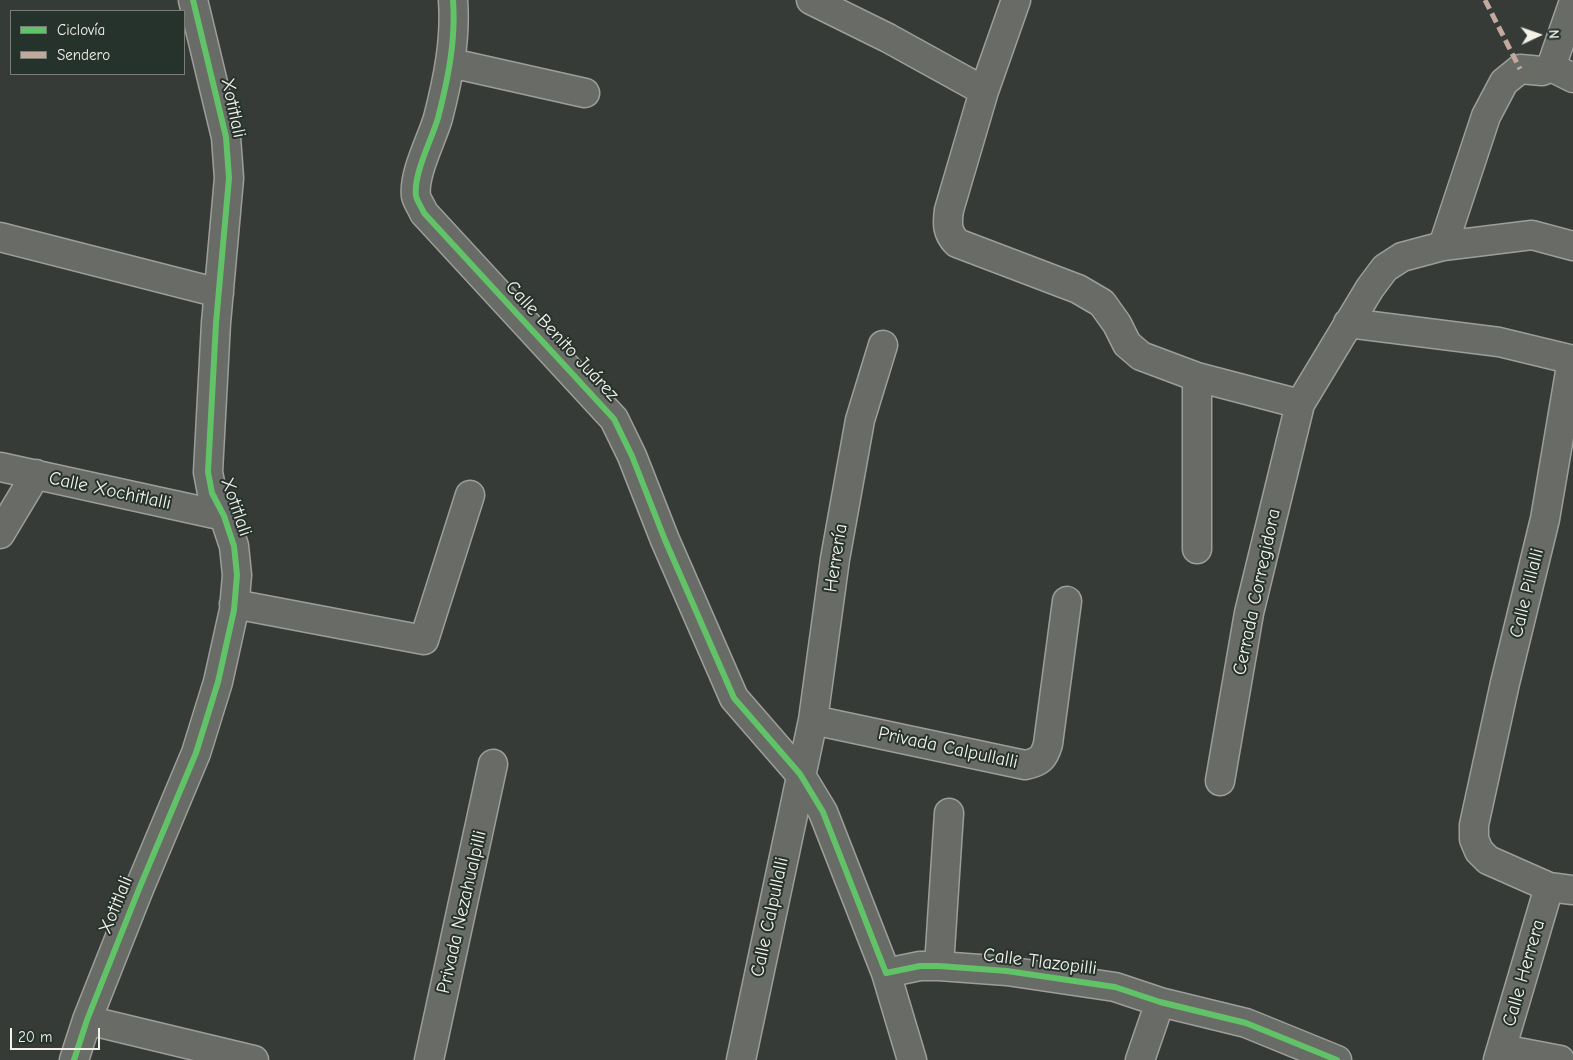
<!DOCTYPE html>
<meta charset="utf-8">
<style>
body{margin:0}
#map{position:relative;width:1573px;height:1060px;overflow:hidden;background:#373b38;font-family:"Comic Neue",sans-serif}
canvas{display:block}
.legend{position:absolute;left:10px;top:10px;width:175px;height:65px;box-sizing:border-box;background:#26332d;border:1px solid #787f78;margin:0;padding:6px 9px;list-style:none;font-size:15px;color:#f4f1e8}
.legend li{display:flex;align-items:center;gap:10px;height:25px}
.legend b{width:25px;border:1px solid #787f78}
.north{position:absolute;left:1513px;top:10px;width:50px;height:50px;-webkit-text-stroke:4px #26332d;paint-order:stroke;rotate:87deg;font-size:14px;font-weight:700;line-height:20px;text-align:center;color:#f4f1e8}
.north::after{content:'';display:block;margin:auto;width:18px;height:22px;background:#f4f1e8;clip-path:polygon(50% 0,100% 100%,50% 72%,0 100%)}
.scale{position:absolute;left:10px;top:1028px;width:90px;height:22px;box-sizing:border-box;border:2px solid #f4f1e8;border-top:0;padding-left:6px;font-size:15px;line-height:18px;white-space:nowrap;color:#f4f1e8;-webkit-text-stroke:4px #26332d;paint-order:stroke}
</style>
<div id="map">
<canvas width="1573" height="1060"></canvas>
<ul class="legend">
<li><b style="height:6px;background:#61c268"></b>Ciclovía</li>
<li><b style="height:6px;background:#c3a89e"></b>Sendero</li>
</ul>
<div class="north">N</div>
<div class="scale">20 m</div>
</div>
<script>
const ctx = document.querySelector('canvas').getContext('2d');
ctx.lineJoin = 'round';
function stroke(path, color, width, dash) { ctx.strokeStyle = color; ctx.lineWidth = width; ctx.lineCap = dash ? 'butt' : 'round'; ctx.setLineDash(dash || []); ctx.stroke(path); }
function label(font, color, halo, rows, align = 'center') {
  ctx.font = font + ' "Comic Neue",sans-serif'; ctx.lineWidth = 4; ctx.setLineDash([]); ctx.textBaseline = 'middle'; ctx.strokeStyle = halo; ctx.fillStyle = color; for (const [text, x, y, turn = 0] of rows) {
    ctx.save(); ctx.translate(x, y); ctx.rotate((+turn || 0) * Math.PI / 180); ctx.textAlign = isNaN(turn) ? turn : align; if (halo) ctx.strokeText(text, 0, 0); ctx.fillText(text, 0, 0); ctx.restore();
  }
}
const street = new Path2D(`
 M 453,0 C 456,40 448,79 438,118 C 432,139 413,174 416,196 C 417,201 422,208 424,213 L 614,419 L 632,456 L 665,540 L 734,698 L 800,774 L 823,812 L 886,973 L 920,966 L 939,966 L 1007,971 L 1115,987 L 1160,1002 L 1246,1023 L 1337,1060
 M 811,0 L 888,38 L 984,91
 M 1016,0 L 984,91 L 949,210 C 947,224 947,233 957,243 L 1078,289 L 1102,303 L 1117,324 L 1127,344 L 1141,356 L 1197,377 L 1300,404
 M 451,63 L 585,93
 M 1551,67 L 1573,78
 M 0,237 L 219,293
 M 1443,246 L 1486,116 L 1504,82 L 1520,69 L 1542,71 L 1551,67 L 1573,4
 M 1348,323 L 1499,342 L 1573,360
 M 1572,360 L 1545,519 L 1505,683 L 1474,825 L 1474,839 L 1479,851 L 1488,860 L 1549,887 L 1573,890
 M 1197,377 L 1197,549
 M 0,467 L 224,516
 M 0,534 L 36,474
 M 234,604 L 424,640 L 470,495
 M 813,720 L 1025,765 C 1040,762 1044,758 1048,744 L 1067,601
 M 1220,781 L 1249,613 L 1300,404 L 1370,288 L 1385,268 L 1402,257 L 1443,246 L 1532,235 L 1573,246
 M 939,966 L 949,813
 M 886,973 L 912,1060
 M 87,1020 L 254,1060
 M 1502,1049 L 1560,1060
 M 74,1060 L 87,1020 L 139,889 L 196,753 L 218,682 L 234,610 L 237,575 L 234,546 L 224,516 L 212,493 L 208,472 L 216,323 L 229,178 L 226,137 L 193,0
 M 429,1060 L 493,764
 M 741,1060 L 813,720 L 835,559 L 860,420 L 883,345
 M 1140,1060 L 1160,1002
 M 1498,1060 L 1549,887`);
stroke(street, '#9d9e9b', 31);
stroke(street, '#686b66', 28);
stroke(new Path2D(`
 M 1485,0 L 1520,69`), '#c3a89e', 5, [10, 5]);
stroke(new Path2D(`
 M 453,0 C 456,40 448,79 438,118 C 432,139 413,174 416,196 C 417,201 422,208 424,213 L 614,419 L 632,456 L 665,540 L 734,698 L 800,774 L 823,812 L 886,973 L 920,966 L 939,966 L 1007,971 L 1115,987 L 1160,1002 L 1246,1023 L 1337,1060
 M 74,1060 L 87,1020 L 139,889 L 196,753 L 218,682 L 234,610 L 237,575 L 234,546 L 224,516 L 212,493 L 208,472 L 216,323 L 229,178 L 226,137 L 193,0`), '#61c268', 6);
label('19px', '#f4f1e8', '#26332d', [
 ["Xotitlali",233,108,78],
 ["Calle Benito Juárez",562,341,47],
 ["Calle Xochitlalli",110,491,12],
 ["Xotitlali",236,507,71],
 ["Herrería",836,558,-81],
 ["Cerrada Corregidora",1257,592,-78],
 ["Calle Pillalli",1527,593,-76],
 ["Privada Calpullalli",948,748,12],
 ["Xotitlali",116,905,-68],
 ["Privada Nezahualpilli",462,912,-77],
 ["Calle Calpullalli",770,917,-78],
 ["Calle Tlazopilli",1040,962,7],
 ["Calle Herrera",1524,973,-74]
]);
</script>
